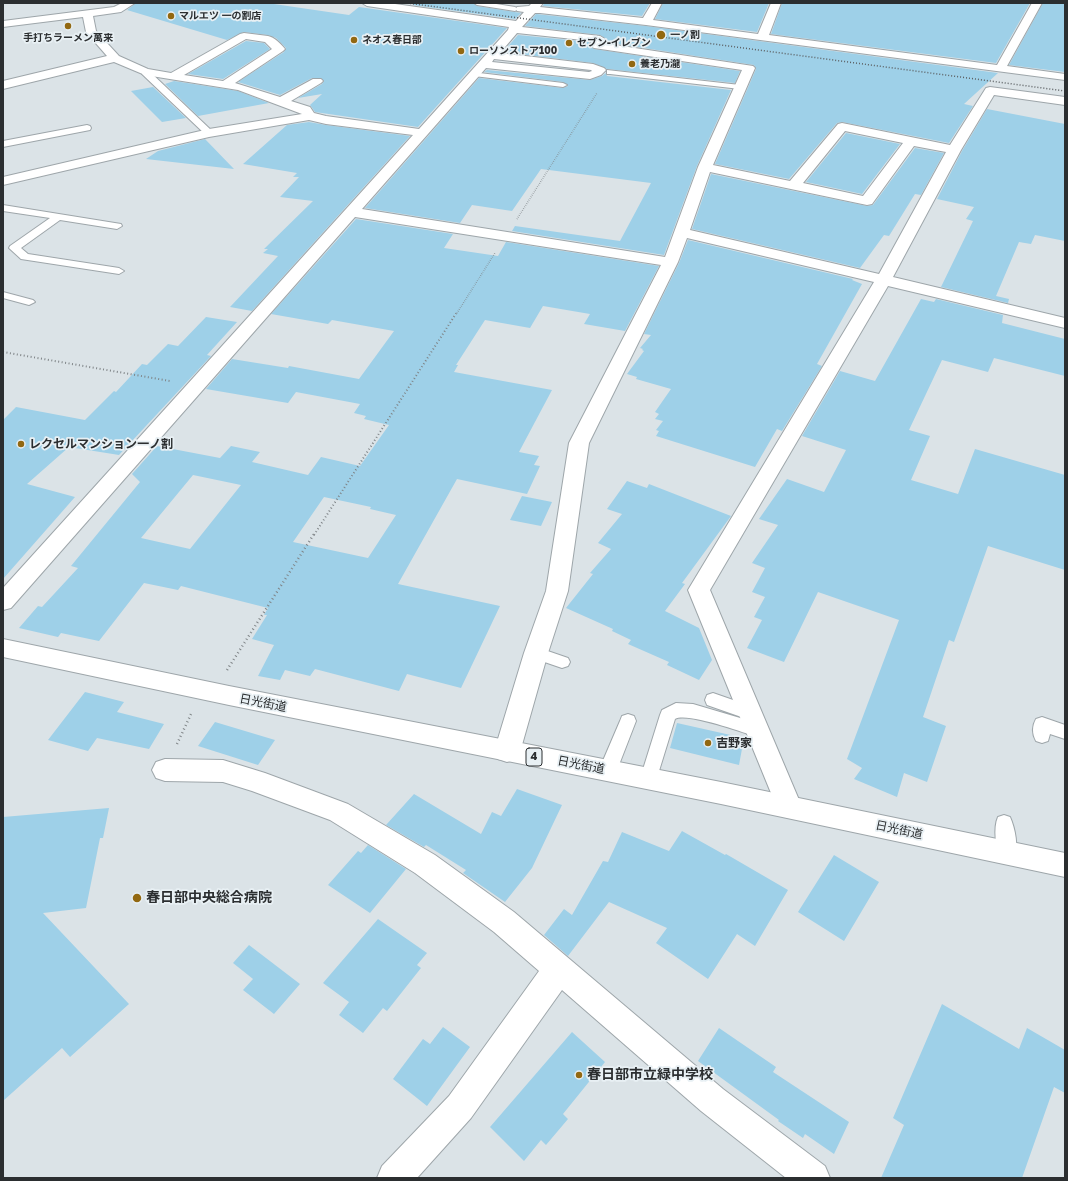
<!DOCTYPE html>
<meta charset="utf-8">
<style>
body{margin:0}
#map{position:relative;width:1068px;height:1181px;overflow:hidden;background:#dbe3e7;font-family:"Golos Text",sans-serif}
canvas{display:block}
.frame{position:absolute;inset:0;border:4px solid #2b2e30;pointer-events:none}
</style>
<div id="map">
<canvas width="1068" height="1181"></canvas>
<div class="frame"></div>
</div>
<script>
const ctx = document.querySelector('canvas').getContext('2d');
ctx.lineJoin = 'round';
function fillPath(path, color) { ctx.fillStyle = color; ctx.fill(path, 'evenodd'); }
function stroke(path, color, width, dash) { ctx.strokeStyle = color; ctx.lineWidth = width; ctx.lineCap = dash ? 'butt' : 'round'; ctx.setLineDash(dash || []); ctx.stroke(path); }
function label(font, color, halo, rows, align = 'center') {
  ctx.font = font + ' "Golos Text","Noto Sans JP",sans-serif'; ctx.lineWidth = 3.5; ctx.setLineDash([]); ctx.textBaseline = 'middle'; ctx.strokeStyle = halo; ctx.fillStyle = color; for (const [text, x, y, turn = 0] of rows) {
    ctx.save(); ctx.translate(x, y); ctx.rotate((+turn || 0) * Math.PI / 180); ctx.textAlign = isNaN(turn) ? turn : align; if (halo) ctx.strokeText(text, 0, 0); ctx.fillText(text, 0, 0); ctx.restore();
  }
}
fillPath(new Path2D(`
 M 136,3 L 267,3 L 349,15 L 359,7 L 507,28 L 418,127 L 315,112 L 310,105 L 322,94 L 298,98 L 322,84 L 324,81 L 321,78 L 312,78 L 280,95 L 238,82 L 284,52 L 286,48 L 276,38 L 268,35 L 244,32 L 227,40 L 127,10 Z
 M 414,3 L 473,3 L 477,6 L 521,13 L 515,19 L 413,5 Z
 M 544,3 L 650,3 L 642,16 L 543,6 Z
 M 663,3 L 769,3 L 757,32 L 655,19 Z
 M 782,3 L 1030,3 L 996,63 L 771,34 Z
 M 1043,3 L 1065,3 L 1065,72 L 1009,65 Z
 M 536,14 L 646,26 L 998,73 L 964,104 L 973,106 L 949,143 L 842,122 L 837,123 L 789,179 L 715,164 L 756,69 L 754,65 L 605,42 L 606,39 L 600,35 L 525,26 Z
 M 518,35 L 589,42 L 588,45 L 594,49 L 740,71 L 735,83 L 607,69 L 593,63 L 503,52 Z
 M 246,41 L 264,43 L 270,49 L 223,79 L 188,74 Z
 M 487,70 L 590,80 L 602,76 L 606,73 L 607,76 L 731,90 L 697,166 L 664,255 L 512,231 L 515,226 L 620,241 L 651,183 L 541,169 L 512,211 L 472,205 L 460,223 L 365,208 L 479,78 L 563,88 L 568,86 L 563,82 L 484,72 Z
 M 174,81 L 238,91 L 269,103 L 198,116 L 165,84 Z
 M 153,87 L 186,118 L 162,122 L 131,91 Z
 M 987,109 L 1065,124 L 1065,241 L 1035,235 L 1031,244 L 1019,242 L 996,296 L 1009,299 L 1008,303 L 941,287 L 973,221 L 966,219 L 974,207 L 937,199 L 962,151 Z
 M 309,122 L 326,125 L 410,136 L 252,311 L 230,307 L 278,256 L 263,253 L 268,249 L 264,249 L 313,201 L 280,197 L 299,177 L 293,177 L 297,173 L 243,164 L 287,125 Z
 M 846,133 L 900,144 L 862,194 L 806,182 Z
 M 205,139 L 234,169 L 146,159 L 158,151 Z
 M 915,148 L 944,153 L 921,195 L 915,194 L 889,236 L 884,235 L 860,268 L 692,229 L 711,174 L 867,206 L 873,205 Z
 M 356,219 L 453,234 L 444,248 L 498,256 L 506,242 L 659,266 L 625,331 L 584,324 L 590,314 L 543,306 L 530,328 L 485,320 L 456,365 L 458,365 L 454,372 L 552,390 L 519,452 L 539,456 L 534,465 L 540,466 L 527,494 L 457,479 L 398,584 L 500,606 L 461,688 L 407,674 L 399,691 L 315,669 L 310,676 L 285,670 L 280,680 L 258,676 L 274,645 L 252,639 L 267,615 L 264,615 L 268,608 L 181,586 L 178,590 L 144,583 L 99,641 L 61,633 L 58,637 L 19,628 L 38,606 L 42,607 L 78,568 L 71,566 L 140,482 L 132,474 L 157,446 L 220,458 L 231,446 L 260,452 L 252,462 L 308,475 L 321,457 L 360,466 L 389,425 L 364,419 L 366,416 L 354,413 L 360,404 L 296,392 L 288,403 L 206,389 L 232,359 L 288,368 L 289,366 L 359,379 L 394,331 L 332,320 L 328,324 L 271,314 ZM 193,475 L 241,485 L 190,549 L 141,538 ZM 324,497 L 371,507 L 370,509 L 396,515 L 368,558 L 293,542 Z
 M 688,240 L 853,279 L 852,280 L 862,284 L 817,364 L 822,366 L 782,431 L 777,429 L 755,467 L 656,436 L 659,431 L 656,430 L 663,421 L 655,419 L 659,414 L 655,412 L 671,389 L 636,379 L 637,377 L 627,374 L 644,351 L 642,350 L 643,349 L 640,348 L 651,335 L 644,334 L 679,263 Z
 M 921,299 L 934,302 L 936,299 L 1003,315 L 1002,323 L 1065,339 L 1065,376 L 994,358 L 988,372 L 942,360 L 909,430 L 930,436 L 911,480 L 958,494 L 975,449 L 1065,475 L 1065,570 L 988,546 L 954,642 L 949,640 L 923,717 L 946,726 L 927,782 L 904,773 L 897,797 L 854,779 L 862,768 L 847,759 L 899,620 L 818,592 L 784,662 L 747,648 L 762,620 L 754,617 L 765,597 L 752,592 L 765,568 L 752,563 L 778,525 L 759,519 L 787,479 L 824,492 L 846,450 L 802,436 L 840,371 L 875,381 Z
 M 206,317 L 237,322 L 207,355 L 211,356 L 119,455 L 69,447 L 27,484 L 75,497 L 3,579 L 3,420 L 16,407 L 85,420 L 114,391 L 116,392 L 142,364 L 147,365 L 168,344 L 178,346 Z
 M 627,481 L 647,488 L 649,484 L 731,516 L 682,583 L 685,584 L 665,611 L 699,628 L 712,660 L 699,680 L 667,665 L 669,662 L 628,644 L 631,640 L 612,631 L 613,629 L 566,608 L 593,574 L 590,573 L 611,549 L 598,543 L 622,514 L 607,509 Z
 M 522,496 L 552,502 L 541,526 L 510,520 Z
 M 85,692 L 124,702 L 117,712 L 164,724 L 149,749 L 97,738 L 88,751 L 48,740 Z
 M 215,722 L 275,740 L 258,765 L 198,746 Z
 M 677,723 L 744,738 L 739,765 L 670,748 Z
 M 517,789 L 562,805 L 532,868 L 505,902 L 463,873 L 466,870 L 426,845 L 424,847 L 386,825 L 414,794 L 481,834 L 492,812 L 501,816 Z
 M 109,808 L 103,838 L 100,838 L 86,908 L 43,913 L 129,1004 L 70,1057 L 62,1048 L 3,1101 L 3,817 Z
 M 682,831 L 725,855 L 726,854 L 788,890 L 755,946 L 737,934 L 708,979 L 656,943 L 667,928 L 609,902 L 568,956 L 544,935 L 564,909 L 572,915 L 603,861 L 608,862 L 622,832 L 669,851 Z
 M 368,845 L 406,869 L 370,913 L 328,885 L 358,851 L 361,853 Z
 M 834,855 L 879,882 L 844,941 L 798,912 Z
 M 378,919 L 427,953 L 417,965 L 421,968 L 387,1011 L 383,1008 L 363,1033 L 339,1015 L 349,1002 L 323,983 Z
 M 249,945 L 300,984 L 274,1014 L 243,990 L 253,979 L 233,963 Z
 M 942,1004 L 1019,1049 L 1027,1028 L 1065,1050 L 1065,1093 L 1054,1087 L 1022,1178 L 881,1178 L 904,1125 L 893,1118 Z
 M 443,1027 L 470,1047 L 427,1106 L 393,1079 L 423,1039 L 430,1044 Z
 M 719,1028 L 776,1067 L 773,1072 L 849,1122 L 834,1154 L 805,1134 L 803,1138 L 778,1121 L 779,1120 L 698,1061 Z
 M 572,1032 L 605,1062 L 563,1114 L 568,1119 L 546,1145 L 541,1140 L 524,1161 L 490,1127 Z`), '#9ed0e8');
const service = new Path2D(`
 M 474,3 L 490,3 L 515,7 L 518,9 L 515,11 L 477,5 Z
 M 142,70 L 148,70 L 212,131 L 213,133 L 212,135 L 206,135 L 142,74 Z
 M 607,70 L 740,85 L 744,87 L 740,89 L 610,74 L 607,74 Z
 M 471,72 L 563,83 L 567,85 L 563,87 L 474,76 L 471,76 Z
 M 87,125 L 90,126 L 91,128 L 90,130 L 3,147 L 3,141 Z
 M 3,205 L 121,224 L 122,226 L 117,229 L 60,220 L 21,248 L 28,254 L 119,268 L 124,271 L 119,274 L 21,259 L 9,248 L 10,246 L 50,218 L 3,211 Z
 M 3,292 L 33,300 L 35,302 L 29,305 L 3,298 Z
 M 536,647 L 568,658 L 570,662 L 568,666 L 562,668 L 530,657 L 528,653 L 530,649 Z
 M 713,693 L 756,708 L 758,713 L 756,718 L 750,720 L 707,705 L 705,700 L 707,695 Z
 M 676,703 L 693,704 L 757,723 L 763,725 L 765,730 L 763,735 L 757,737 C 742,732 687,712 675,719 L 655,784 L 649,786 L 643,784 L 640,779 L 660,715 L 662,710 Z
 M 628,714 L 634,716 L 636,721 L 617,770 L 614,775 L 608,777 L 602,775 L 599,770 L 620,721 L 622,716 Z
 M 1042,717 L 1065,725 L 1065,739 L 1050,734 L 1048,741 L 1042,743 L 1036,741 C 1032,734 1032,726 1036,719 Z
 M 1004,815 L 1010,817 C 1015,828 1019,848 1014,859 L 1007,861 L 1000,859 C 996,848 993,828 998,817 Z`);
const minor = new Path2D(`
 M 122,3 L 135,3 L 121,12 L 93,16 L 96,31 L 119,56 L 148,69 L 171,73 L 240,34 L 244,33 L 268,36 C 274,37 281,44 285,49 L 283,51 L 235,83 L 280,97 L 313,79 L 321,79 L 323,81 L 321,83 L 291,101 L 310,107 L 314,113 L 326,116 L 419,129 L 508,30 L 509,27 L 367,6 L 362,3 L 388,3 L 516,21 L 524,12 L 517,11 L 516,9 L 517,7 L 529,6 L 532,3 L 543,3 L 540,7 L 643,18 L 652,3 L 662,3 L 653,20 L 758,34 L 771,3 L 781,3 L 769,35 L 997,65 L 1032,3 L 1042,3 L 1007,66 L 1065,74 L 1065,80 L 646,25 L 540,13 L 535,13 L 522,27 L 600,36 L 605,39 L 602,43 L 753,66 L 755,68 L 713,165 L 790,181 L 838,124 L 842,123 L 950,145 L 986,88 L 990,87 L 1065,97 L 1065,105 L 994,95 L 961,150 L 893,277 L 1065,318 L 1065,328 L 888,286 L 710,590 L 802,807 L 798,815 L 789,818 L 780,815 L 688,590 L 874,282 L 687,238 L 678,262 L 589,443 L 568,591 L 548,653 L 520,752 L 516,759 L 507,762 L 498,759 L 494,752 L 524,653 L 546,591 L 569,443 L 661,265 L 355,217 L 11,608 L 3,610 L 3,588 L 413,135 L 326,124 L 309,120 L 209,137 L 3,185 L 3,177 L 209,129 L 302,114 L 238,90 L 145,75 L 114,62 L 3,89 L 3,81 L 107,56 L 86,32 L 83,17 L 3,27 L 3,21 L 114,7 ZM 517,33 L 592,41 L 589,45 L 594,48 L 742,70 L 698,167 L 665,257 L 362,209 L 486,68 L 590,79 L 601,75 L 606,70 L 604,68 L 593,64 L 500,53 ZM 246,39 L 265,42 L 272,49 L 223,81 L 184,75 ZM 494,59 L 591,70 L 592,71 L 589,72 L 492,62 ZM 845,131 L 903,143 L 863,196 L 803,183 ZM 914,146 L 946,152 L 879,274 L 690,230 L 710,172 L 867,205 L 872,204 Z
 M 165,759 L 223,760 L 265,773 L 348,804 L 435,855 L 514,912 L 723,1089 L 825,1166 L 830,1178 L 786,1178 L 701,1111 L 562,990 L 471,1118 L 417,1178 L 377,1178 L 382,1166 L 449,1096 L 539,971 L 494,932 L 415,873 L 330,820 L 252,791 L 223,782 L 165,781 L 156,778 L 152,770 L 156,762 Z`);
const trunk = new Path2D(`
 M 3,639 L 229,686 L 721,782 L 1065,853 L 1065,877 L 721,804 L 229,705 L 3,657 Z`);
stroke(service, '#9ea6aa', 2);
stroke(minor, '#9ea6aa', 2);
stroke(trunk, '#9ea6aa', 2);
stroke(new Path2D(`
 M 517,219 L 597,93
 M 457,313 L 495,253`), '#7f8487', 1.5, [0.5, 1.5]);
stroke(new Path2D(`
 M 3,352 L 170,381
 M 314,535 L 457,312`), '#7f8487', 2, [1, 2.5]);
stroke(new Path2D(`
 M 227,670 L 314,534
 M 177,744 L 192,712`), '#7f8487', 2.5, [1, 3]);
fillPath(service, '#fff');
fillPath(minor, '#fff');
fillPath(trunk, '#fff');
stroke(new Path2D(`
 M 407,3 L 1065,91`), '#5c6063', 1.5, [1, 2]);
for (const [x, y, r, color] of [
 [171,16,4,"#926811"],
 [68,26,4,"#926811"],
 [661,35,5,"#926811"],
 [354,40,4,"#926811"],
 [569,43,4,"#926811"],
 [461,51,4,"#926811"],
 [632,64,4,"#926811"],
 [21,444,4,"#926811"],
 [708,743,4,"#926811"],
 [137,898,5,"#926811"],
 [579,1075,4,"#926811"]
]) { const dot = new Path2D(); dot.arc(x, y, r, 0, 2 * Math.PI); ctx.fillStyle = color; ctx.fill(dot); stroke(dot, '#e8f0f4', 1.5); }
label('bold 10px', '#2b2e30', '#e8f0f4', [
 ["マルエツ 一の割店",179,16],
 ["一ノ割",670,35],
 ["手打ちラーメン萬来",68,38,"center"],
 ["ネオス春日部",362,40],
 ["セブン-イレブン",577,43],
 ["ローソンストア100",469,51],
 ["養老乃瀧",640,64]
], 'left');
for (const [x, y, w] of [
 [534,757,16]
]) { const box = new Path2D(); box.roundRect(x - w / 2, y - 9, w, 18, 3); ctx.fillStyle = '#e8f0f4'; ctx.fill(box); stroke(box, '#2b2e30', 1); }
label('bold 11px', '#2b2e30', null, [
 ["4",534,757]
]);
label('bold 12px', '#2b2e30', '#e8f0f4', [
 ["レクセルマンション一ノ割",29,444],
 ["吉野家",716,743]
], 'left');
label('12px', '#2b2e30', '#e8f0f4', [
 ["日光街道",263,703,11],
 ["日光街道",581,765,11],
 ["日光街道",899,830,12]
]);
label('bold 14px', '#2b2e30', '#e8f0f4', [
 ["春日部中央総合病院",146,898],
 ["春日部市立緑中学校",587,1075]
], 'left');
</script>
